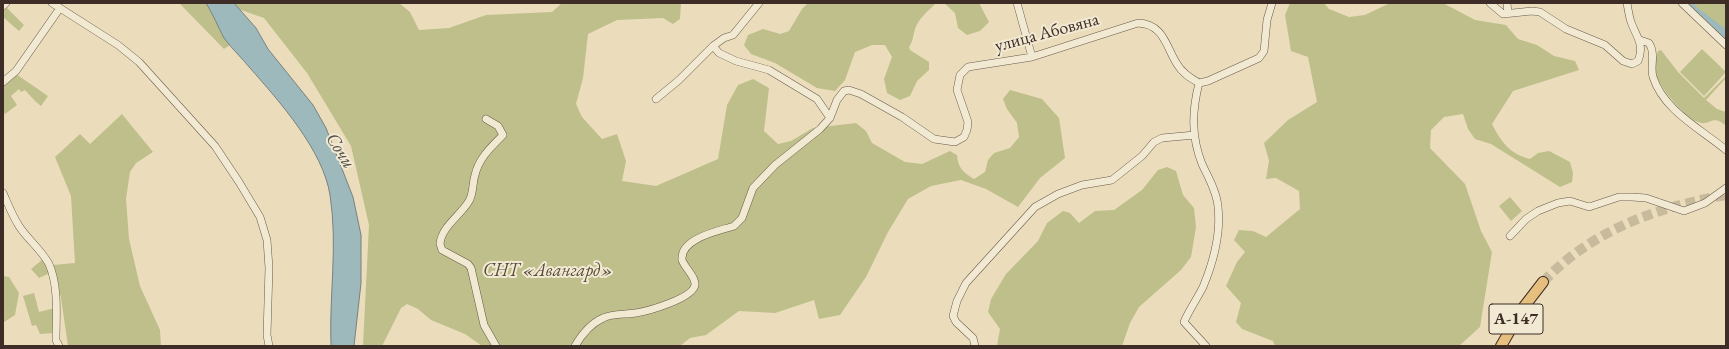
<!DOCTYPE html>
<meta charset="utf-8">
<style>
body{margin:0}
#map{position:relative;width:1729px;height:349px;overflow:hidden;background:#ebddbb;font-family:"EB Garamond",serif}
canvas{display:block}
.frame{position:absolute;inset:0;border:4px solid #3d2d26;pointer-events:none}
</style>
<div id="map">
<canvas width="1729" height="349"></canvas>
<div class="frame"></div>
</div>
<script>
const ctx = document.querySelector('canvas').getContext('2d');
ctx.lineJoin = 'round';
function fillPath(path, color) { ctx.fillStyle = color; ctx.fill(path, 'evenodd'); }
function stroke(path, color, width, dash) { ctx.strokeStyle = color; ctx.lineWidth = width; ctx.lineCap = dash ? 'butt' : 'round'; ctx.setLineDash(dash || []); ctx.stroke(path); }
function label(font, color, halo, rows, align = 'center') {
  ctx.font = font + ' "EB Garamond",serif'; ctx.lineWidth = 4; ctx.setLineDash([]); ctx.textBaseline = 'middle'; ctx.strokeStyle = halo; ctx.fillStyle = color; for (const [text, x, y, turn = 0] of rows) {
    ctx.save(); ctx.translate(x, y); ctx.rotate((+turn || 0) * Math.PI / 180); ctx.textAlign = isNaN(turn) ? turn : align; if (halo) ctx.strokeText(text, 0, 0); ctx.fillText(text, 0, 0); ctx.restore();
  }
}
fillPath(new Path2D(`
 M 179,3 L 206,3 L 225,38 L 230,45 L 224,49 Z
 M 234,3 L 399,3 L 410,12 L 419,30 L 449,28 L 486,15 L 552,12 L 562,3 L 681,3 L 680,19 L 673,24 L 663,18 L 617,20 L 588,34 L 583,78 L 576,104 L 582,117 L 602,139 L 617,134 L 626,161 L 622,181 L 656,186 L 718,159 L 727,105 L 738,85 L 753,79 L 769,88 L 764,131 L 778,144 L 791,141 L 813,128 L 856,123 L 866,131 L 872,143 L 905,162 L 922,164 L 950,151 L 957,155 C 958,168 963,172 974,179 L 985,172 L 988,160 L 994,153 L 1010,148 L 1019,137 L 1017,123 L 1007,109 L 1003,99 L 1010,90 L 1042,99 L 1059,118 L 1065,158 L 1040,178 L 1018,207 L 986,189 L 961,180 L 931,186 L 908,199 L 888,232 L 866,277 L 840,315 L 819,319 L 814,300 L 775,313 L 739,311 L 706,335 L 690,338 L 680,346 L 482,346 L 465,334 L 431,320 L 418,309 L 407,304 L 401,308 L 382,346 L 363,346 L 369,225 L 351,146 L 307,73 L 264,18 L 238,9 Z
 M 808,3 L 979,3 L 989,22 L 980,31 L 967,35 L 958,28 L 955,13 L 945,4 L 935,4 C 927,12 919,18 915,29 C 913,36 913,41 909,47 L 910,50 L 929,62 L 929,70 L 917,81 L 910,96 L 900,100 L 887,93 L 884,79 L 892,57 L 885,45 L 872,45 L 855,52 L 845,80 L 835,91 L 817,88 L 775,63 L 751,54 L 744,45 L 748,35 L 763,29 L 780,34 L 789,31 L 802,9 Z
 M 1290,3 L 1324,3 L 1329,9 L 1349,17 L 1365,15 L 1390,3 L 1443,3 L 1475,20 L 1506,25 L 1518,39 L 1537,45 L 1554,56 L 1575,61 L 1579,70 L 1513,91 L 1492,124 C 1501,142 1510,154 1530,159 L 1538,153 L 1549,151 L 1570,162 L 1573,173 L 1572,182 L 1560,187 L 1491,144 L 1475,139 L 1468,129 L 1463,114 L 1444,117 L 1431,130 L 1430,148 L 1465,184 L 1481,231 L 1492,252 L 1480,327 L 1459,346 L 1275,346 L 1273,341 L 1242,329 L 1236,322 L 1241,303 L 1226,286 L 1237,262 L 1245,252 L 1234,240 L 1239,230 L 1253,231 L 1266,237 L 1300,209 L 1299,191 L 1276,178 L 1266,179 L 1269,161 L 1264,143 L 1288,120 L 1317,102 L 1308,57 L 1291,51 L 1285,15 Z
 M 1684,3 L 1726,4 L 1726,39 Z
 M 5,6 L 24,25 L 19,31 L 3,17 Z
 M 1702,49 L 1726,72 L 1704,96 L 1680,72 Z
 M 1661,50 L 1678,72 L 1704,98 L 1726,76 L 1726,78 L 1706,100 L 1717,109 L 1726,112 L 1726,126 C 1712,113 1710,127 1698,122 C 1686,118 1662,90 1658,79 C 1654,69 1655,60 1658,51 Z
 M 16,74 L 48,96 L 41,106 L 35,101 L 25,90 L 21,92 L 19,89 L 11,96 L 17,105 L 5,114 L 3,111 L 3,83 Z
 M 122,114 L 153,152 L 136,163 L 130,172 L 126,199 L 129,239 L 140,286 L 160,330 L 161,346 L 68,346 L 61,298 L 53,265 L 75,263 L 71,196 L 55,157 L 80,134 L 90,144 Z
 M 1167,167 L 1176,171 L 1183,195 L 1194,208 L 1196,227 L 1191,257 L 1181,270 L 1139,307 L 1130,323 L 1122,346 L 997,346 L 1000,329 L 988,312 L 991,299 L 1006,274 L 1038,241 L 1047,223 L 1063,211 L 1070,213 L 1079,223 L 1095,211 L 1114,210 L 1142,190 L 1158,170 Z
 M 1510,197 L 1522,211 L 1511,221 L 1499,206 Z
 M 43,259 L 50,273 L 39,278 L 31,269 Z
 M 3,276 L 9,277 L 19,293 L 15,315 L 4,322 Z
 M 34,293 L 39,312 L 55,308 L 55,333 L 40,334 L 36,325 L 32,326 L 23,296 Z`), '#bebf8b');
const water = new Path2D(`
 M 206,3 L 234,3 L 256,28 L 268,49 L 313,105 L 326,128 L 353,197 L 361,235 L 361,283 L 354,346 L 331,346 C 329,295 338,246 330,195 C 323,150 279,101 250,68 C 242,58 231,48 224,38 C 218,27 213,14 206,3 Z`);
fillPath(water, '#9eb9bc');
stroke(water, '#778180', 1);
stroke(new Path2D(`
 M 1688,3 L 1692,9 L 1726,35`), '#9eb9bc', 9);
stroke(new Path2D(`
 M 1543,282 C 1582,241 1630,218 1684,204 C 1698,201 1712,197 1726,195`), '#c8ba9d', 10, [10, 5]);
const minor = new Path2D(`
 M 52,3 L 118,45 L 139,62 L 215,146 L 239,182 L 260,217 L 267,240 L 269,268 L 267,335 L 269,346
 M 1017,3 L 1032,57
 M 1490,3 L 1503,14 L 1532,11 L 1540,12 L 1566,29 L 1605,45 L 1623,61 L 1632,64 L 1638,61 C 1645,45 1636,36 1631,22 C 1629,16 1628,9 1627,3
 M 1507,3 L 1508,14
 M 1682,3 L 1726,45
 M 3,6 L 6,3
 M 1640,40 L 1649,43 L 1651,47 C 1655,56 1650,67 1653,77 C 1664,111 1701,129 1726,150
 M 713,46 L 719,53 L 736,61 L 769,70 L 817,99 L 830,118
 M 3,82 L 16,71 L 60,8
 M 1199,83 C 1192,111 1191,136 1202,164 C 1208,177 1217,192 1218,207 C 1221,233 1213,263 1203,287 C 1197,299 1189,310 1184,322 L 1206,346
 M 656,99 L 679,80 L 713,46 L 724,38 L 733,35 L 759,3
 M 486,119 L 498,126 L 503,135 C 491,147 479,158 475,175 C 472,184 474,192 469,201 C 461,215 441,227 440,244 L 442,250 L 468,264 L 471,268 L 484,325 L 496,346
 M 3,193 C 8,204 12,215 19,226 C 28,240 41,249 49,264 C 59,287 56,316 56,340 L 59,346
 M 1510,236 L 1526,219 L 1538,211 L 1558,203 L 1570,201 L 1589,207 L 1619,197 L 1632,197 L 1646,198 L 1684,211 L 1705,203 L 1726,188
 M 575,346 C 582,334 590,324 603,318 C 613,313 625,315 636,313 C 648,311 695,298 695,284 C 695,276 685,268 682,260 C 680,238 719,231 734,226 L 742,218 L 753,188 L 775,165 L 820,129 L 830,118 L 837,100 L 844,91 L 849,90 L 861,94 L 902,117 L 934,139 L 955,142 L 964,137 L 967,130 L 968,122 L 957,90 L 960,75 L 968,67 L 1032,57 L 1138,23 C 1164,24 1166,47 1177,64 C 1182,73 1190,78 1199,83 L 1208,81 L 1259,58 L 1264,51 L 1267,20 L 1272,3
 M 975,346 L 973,338 L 956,322 L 953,316 L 957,301 L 966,283 L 1035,207 L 1058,194 L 1082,185 L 1112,180 L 1142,156 L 1154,142 L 1162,138 L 1195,135`);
const highway = new Path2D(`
 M 1501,346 L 1523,308 L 1543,282`);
stroke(minor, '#68594b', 8);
stroke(highway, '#3d2d26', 12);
stroke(minor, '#f2e9d3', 7);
stroke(highway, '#e6be7e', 10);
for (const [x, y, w] of [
 [1516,319,54]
]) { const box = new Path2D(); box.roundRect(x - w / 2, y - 15, w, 30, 3); ctx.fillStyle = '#f2e9d3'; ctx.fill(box); stroke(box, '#3d2d26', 1); }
label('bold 17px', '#3d2d26', null, [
 ["А-147",1516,319]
]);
label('18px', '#3d2d26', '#f2e9d3', [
 ["улица Абовяна",1047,33,-15]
]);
label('italic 18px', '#574a3a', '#f2e9d3', [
 ["СНТ «Авангард»",548,271]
]);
label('italic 19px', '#55504c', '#f2e9d3', [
 ["Сочи",340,151,58]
]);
</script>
